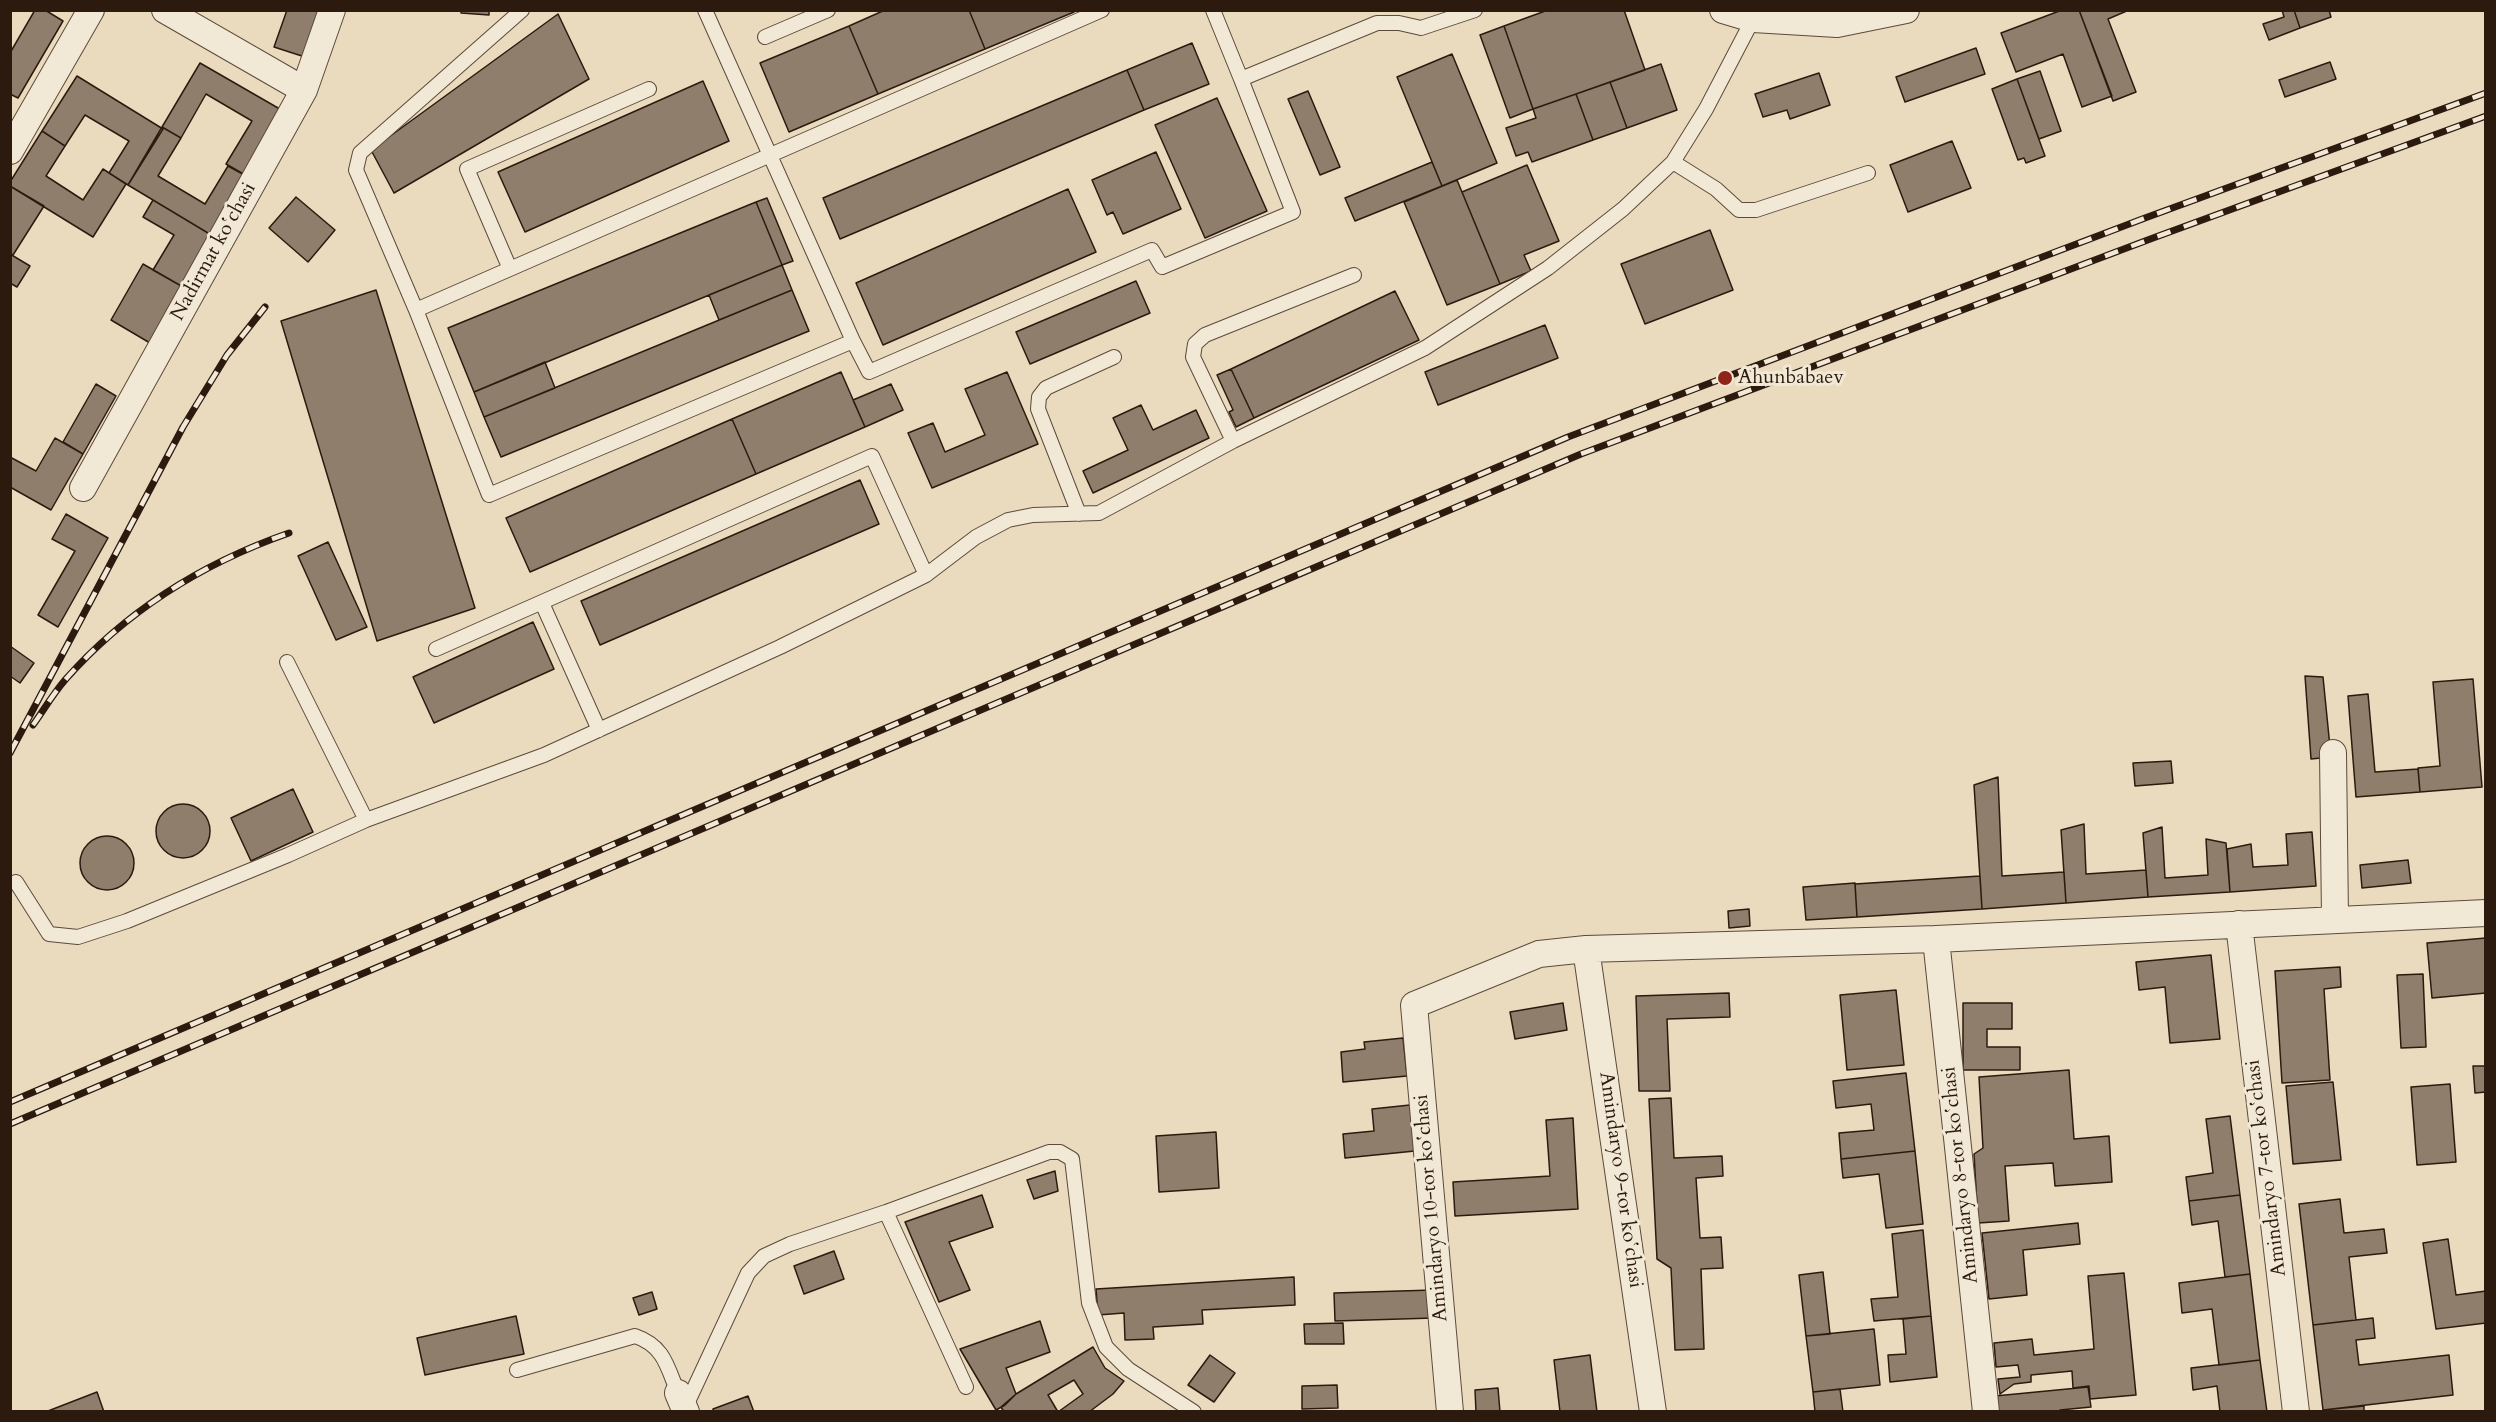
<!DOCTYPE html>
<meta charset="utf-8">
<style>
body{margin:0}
#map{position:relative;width:2496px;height:1422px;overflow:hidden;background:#eadbbf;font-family:Cardo,serif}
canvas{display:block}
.frame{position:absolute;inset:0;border:12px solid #2c1a0f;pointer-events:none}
</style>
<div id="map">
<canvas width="2496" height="1422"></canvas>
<div class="frame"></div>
</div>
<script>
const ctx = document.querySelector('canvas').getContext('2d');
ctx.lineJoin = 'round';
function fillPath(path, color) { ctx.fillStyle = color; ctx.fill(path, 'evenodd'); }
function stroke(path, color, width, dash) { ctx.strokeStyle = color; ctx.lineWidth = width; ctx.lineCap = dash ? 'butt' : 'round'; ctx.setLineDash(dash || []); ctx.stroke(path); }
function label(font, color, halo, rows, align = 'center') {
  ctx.font = font + ' Cardo,serif'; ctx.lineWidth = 6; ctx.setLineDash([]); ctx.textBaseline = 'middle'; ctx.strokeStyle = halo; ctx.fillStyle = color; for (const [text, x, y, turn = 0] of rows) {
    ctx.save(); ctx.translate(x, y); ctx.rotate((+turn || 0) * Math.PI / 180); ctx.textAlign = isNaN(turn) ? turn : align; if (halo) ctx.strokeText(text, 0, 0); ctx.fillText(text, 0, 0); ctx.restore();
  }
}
const building = new Path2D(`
 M 35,10 L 45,10 L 63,21 L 18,98 L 10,94 L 10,53 Z
 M 287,10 L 324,10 L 308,58 L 274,47 Z
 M 461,10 L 489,10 L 489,15 L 461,13 Z
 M 885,10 L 969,10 L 985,49 L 878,94 L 849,26 Z
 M 969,10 L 1073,10 L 1074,12 L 985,49 Z
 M 1548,10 L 1624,10 L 1645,70 L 1533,109 L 1504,26 Z
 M 2062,10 L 2079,10 L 2112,96 L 2082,107 L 2063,54 L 2016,72 L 2001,33 Z
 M 2079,10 L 2129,10 L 2108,19 L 2136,92 L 2113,101 Z
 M 2282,10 L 2294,10 L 2300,28 L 2269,40 L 2263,24 L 2284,17 Z
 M 2294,10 L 2329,10 L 2331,17 L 2300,28 Z
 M 558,14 L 589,79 L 394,193 L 371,150 Z
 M 849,26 L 878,94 L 789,132 L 760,63 Z
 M 1504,26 L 1533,109 L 1510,118 L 1480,35 Z
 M 1192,43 L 1209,84 L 1144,110 L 1127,70 Z
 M 1976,48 L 1985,74 L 1905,102 L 1896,77 Z
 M 1452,54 L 1497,163 L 1442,186 L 1397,77 Z
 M 2330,62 L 2336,79 L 2285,97 L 2279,80 Z
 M 200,63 L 285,112 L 247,176 L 226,164 L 252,121 L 206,94 L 181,138 L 162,127 Z
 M 1661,64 L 1677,110 L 1627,128 L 1610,82 Z
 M 1127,70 L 1144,110 L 840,239 L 823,198 Z
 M 2040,71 L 2061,131 L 2039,139 L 2017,79 Z
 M 1819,73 L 1830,105 L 1790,119 L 1787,110 L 1763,117 L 1755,94 Z
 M 77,76 L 163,129 L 128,185 L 109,173 L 129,141 L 85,115 L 65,146 L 42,131 Z
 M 2017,79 L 2045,156 L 2026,163 L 2024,158 L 2018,160 L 1992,89 Z
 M 703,81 L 729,141 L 525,232 L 498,172 Z
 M 1610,82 L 1627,128 L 1593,140 L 1576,94 Z
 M 1308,91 L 1340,167 L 1320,175 L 1288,99 Z
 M 1576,94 L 1593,140 L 1532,162 L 1528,152 L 1516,156 L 1506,128 L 1536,118 L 1533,109 Z
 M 1217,98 L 1267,211 L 1205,238 L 1155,125 Z
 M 162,127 L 181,138 L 158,176 L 205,204 L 228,166 L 248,177 L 213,236 L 128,185 Z
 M 42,131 L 65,146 L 46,176 L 83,200 L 103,169 L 126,184 L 93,237 L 10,186 L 10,182 Z
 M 1952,141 L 1971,188 L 1908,212 L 1890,165 Z
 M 1156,152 L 1181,209 L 1123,234 L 1113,212 L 1107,215 L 1092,180 Z
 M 1432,162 L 1442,186 L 1355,221 L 1345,198 Z
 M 1527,165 L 1559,241 L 1524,255 L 1531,271 L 1500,284 L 1462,192 Z
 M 1457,180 L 1500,284 L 1447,305 L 1404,202 Z
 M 10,186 L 44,206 L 13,255 L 10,254 Z
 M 1068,189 L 1096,252 L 883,345 L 856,283 Z
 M 296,197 L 335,230 L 308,262 L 269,228 Z
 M 767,198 L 793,261 L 782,265 L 756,202 Z
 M 153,200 L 213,236 L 183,287 L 153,270 L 174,235 L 143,217 Z
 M 756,202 L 782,265 L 474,392 L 448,328 Z
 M 1710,230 L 1733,290 L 1645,324 L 1621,264 Z
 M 10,254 L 30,266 L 17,287 L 10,283 Z
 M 143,264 L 183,287 L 150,343 L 111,320 Z
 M 782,265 L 792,290 L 719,320 L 709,295 Z
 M 1136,281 L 1150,313 L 1030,364 L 1016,332 Z
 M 376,290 L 475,608 L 377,641 L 281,321 Z
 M 792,290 L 809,331 L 501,457 L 484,417 Z
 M 1395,291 L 1419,340 L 1254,418 L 1231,369 Z
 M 1545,325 L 1558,358 L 1438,405 L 1425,372 Z
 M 545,362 L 555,388 L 484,417 L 474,392 Z
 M 1231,369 L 1254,418 L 1236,427 L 1229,412 L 1233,410 L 1217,375 Z
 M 841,372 L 865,427 L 756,474 L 732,419 Z
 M 1007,372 L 1038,444 L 932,488 L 908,433 L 933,423 L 945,452 L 985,435 L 965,389 Z
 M 96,384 L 116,396 L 83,454 L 63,442 Z
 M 891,384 L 903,410 L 865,427 L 853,400 Z
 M 1141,405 L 1153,430 L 1196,410 L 1209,438 L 1093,493 L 1083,471 L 1128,450 L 1113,418 Z
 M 732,419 L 756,474 L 530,572 L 506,518 Z
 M 55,438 L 83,454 L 51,510 L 10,487 L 10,457 L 36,471 Z
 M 860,480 L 879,524 L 600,645 L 581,601 Z
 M 66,514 L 108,538 L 58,627 L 38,615 L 75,551 L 52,539 Z
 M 328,542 L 367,627 L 336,640 L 298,556 Z
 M 533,622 L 554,669 L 434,723 L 413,677 Z
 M 10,646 L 34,663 L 20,683 L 10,676 Z
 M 2305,676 L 2323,677 L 2331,757 L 2311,759 Z
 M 2473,679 L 2482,787 L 2420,792 L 2418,768 L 2440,766 L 2433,682 Z
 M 2368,694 L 2375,772 L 2418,769 L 2420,792 L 2356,797 L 2348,696 Z
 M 2171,761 L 2173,783 L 2135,786 L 2133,763 Z
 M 1998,777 L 2002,876 L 2064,872 L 2066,903 L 1982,909 L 1974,785 Z
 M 293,789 L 313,832 L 251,861 L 231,818 Z
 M156 831a27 27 0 1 1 54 0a27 27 0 1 1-54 0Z
 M 2084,824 L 2086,874 L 2146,870 L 2148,897 L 2066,903 L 2061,830 Z
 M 2162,827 L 2165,878 L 2208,875 L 2206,839 L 2226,843 L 2230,892 L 2148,897 L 2143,833 Z
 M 2312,832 L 2316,886 L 2230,892 L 2227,849 L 2251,844 L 2253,867 L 2288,865 L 2286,834 Z
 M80 863a27 27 0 1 1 54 0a27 27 0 1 1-54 0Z
 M 2408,860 L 2411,883 L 2362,888 L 2360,865 Z
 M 1980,876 L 1982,909 L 1857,917 L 1855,884 Z
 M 1855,883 L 1857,917 L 1806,920 L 1803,887 Z
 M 1749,909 L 1750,926 L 1729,928 L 1728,911 Z
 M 2486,938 L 2486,993 L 2432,998 L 2427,943 Z
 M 2211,955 L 2220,1039 L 2170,1043 L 2165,987 L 2139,990 L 2136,962 Z
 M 2340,967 L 2341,987 L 2324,989 L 2330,1080 L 2282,1083 L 2275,971 Z
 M 2423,974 L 2426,1047 L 2401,1048 L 2397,975 Z
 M 1896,990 L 1904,1065 L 1847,1070 L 1840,995 Z
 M 1729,993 L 1730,1017 L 1667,1019 L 1670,1091 L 1639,1091 L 1636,996 Z
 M 1563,1003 L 1567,1030 L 1515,1039 L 1510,1012 Z
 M 1963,1003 L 2012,1003 L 2012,1029 L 1987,1029 L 1987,1047 L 2020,1047 L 2020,1070 L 1963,1070 Z
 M 1403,1038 L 1407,1076 L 1343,1082 L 1341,1052 L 1365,1049 L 1364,1042 Z
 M 2473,1066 L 2486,1066 L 2486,1092 L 2475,1093 Z
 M 2069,1070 L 2074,1139 L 2109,1136 L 2112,1182 L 2055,1186 L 2053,1163 L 2005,1166 L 2009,1221 L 1978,1223 L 1974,1154 L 1983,1148 L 1979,1077 Z
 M 1906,1073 L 1915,1151 L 1841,1159 L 1839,1133 L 1874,1130 L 1871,1104 L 1836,1108 L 1833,1081 Z
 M 2333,1082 L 2341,1160 L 2293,1164 L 2286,1086 Z
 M 2450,1084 L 2456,1162 L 2417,1165 L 2411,1087 Z
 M 1671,1098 L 1674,1158 L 1722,1156 L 1723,1176 L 1696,1178 L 1700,1238 L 1721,1237 L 1723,1268 L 1701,1269 L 1704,1349 L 1675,1350 L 1671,1268 L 1657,1259 L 1649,1099 Z
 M 1410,1105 L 1415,1151 L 1345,1158 L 1343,1134 L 1374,1131 L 1372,1109 Z
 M 2230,1116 L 2240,1195 L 2189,1201 L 2186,1177 L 2213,1173 L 2206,1119 Z
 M 1573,1118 L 1578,1209 L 1455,1216 L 1453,1182 L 1550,1176 L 1546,1120 Z
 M 1216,1132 L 1219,1188 L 1159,1192 L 1156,1136 Z
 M 1915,1151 L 1923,1224 L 1886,1228 L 1879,1174 L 1843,1178 L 1841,1159 Z
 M 1055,1171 L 1058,1191 L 1034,1199 L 1027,1180 Z
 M 982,1195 L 993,1227 L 949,1242 L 970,1290 L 939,1302 L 905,1222 Z
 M 2240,1195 L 2250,1274 L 2225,1277 L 2218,1221 L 2192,1225 L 2189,1201 Z
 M 2340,1199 L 2344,1233 L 2384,1229 L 2387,1253 L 2349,1257 L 2356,1320 L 2313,1325 L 2299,1204 Z
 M 2078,1223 L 2080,1244 L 2023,1250 L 2027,1295 L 1989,1299 L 1982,1233 Z
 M 1923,1230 L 1931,1316 L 1874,1321 L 1871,1299 L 1898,1297 L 1892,1234 Z
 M 2448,1239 L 2456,1295 L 2486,1291 L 2486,1323 L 2436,1329 L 2423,1243 Z
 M 834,1251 L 844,1279 L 804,1294 L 794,1266 Z
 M 1823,1272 L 1830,1334 L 1806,1336 L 1799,1275 Z
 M 2124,1273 L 2136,1395 L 2090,1399 L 2089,1386 L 2073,1388 L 2072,1371 L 2031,1375 L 2031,1382 L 2014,1384 L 2000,1394 L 1998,1379 L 2020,1377 L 2018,1365 L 1996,1367 L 1994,1343 L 2032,1339 L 2034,1355 L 2094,1349 L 2088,1276 Z
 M 2250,1274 L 2260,1360 L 2219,1365 L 2212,1309 L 2182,1313 L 2179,1283 Z
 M 1294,1277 L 1295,1305 L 1202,1310 L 1203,1324 L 1153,1327 L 1154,1339 L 1125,1340 L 1124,1313 L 1098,1315 L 1096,1289 Z
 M 1433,1290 L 1434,1318 L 1335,1321 L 1334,1293 Z
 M 652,1292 L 657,1309 L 639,1315 L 633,1298 Z
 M 516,1316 L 524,1354 L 425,1375 L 417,1338 Z
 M 1931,1316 L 1937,1377 L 1890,1382 L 1888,1355 L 1906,1354 L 1903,1319 Z
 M 2373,1318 L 2375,1338 L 2356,1340 L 2359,1365 L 2449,1355 L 2453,1395 L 2323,1410 L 2313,1325 Z
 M 1040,1321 L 1050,1352 L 1006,1368 L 1016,1394 L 1005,1405 L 996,1410 L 960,1349 Z
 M 1343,1323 L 1344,1344 L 1305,1344 L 1304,1324 Z
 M 1874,1329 L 1880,1385 L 1813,1392 L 1806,1336 Z
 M 1093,1347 L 1105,1368 L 1124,1381 L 1113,1394 L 1089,1412 L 1058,1412 L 1083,1394 L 1074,1380 L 1048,1395 L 1058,1412 L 1004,1412 L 1001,1407 L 1016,1394 Z
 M 1210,1355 L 1235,1373 L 1214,1402 L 1188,1385 Z
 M 1590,1355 L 1597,1412 L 1560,1412 L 1554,1360 Z
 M 2260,1360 L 2267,1412 L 2220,1412 L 2217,1386 L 2193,1390 L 2191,1368 Z
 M 1337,1385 L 1338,1408 L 1302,1409 L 1302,1386 Z
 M 2088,1387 L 2091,1407 L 2060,1410 L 2060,1412 L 1996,1412 L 1995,1396 Z
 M 1498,1388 L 1500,1412 L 1476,1412 L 1475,1390 Z
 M 1840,1389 L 1843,1412 L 1815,1412 L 1813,1392 Z
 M 97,1392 L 104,1412 L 48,1412 L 48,1411 Z
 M 748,1396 L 754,1412 L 713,1412 L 713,1409 Z
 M 2364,1406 L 2364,1412 L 2323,1412 L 2323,1410 Z`);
fillPath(building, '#8f7e6b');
stroke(building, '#2c1a0f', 1.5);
const lane = new Path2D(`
 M 522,10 L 360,153 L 356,170 L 416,310 L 489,495 L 853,341 L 869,372 L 1152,250 L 1162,267 L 1293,212 L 1241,79
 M 705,10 L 853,341
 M 1213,10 L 1241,79 L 1377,23 L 1399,23 L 1421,28 L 1475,10
 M 765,37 L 828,10
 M 1673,162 L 1716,189 L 1739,210 L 1756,210 L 1868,173
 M 510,269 L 467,169 L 649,89
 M 416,310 L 1102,10
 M 1233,441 L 1193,357 L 1195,344 L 1205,335 L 1354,275
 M 1079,514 L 1038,409 L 1039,397 L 1046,388 L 1114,357
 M 542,603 L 599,730
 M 436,649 L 872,456 L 926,575
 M 287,662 L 366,820
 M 16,882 L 49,934 L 78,937 L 127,921 L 288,855 L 366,820 L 544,755 L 780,647 L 926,575 L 976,537 L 1008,520 L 1033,515 L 1099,513 L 1233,441 L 1425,348 L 1548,268 L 1623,209 L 1673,162 L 1706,109 L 1753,19
 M 886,1212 L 966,1387
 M 517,1370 L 635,1336 C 664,1346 667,1366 678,1393
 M 685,1408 L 748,1273 L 764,1256 L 790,1244 L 886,1212 L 1049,1152 L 1060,1152 L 1072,1159 L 1089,1303 L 1106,1347 L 1128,1369 L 1194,1412`);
const street = new Path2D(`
 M 165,10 L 304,90
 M 1723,10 L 1753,19 L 1837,24 L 1906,10
 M 10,151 L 91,10
 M 83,488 L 304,90 L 332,10
 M 2333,753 L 2335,919
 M 2239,924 L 2296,1412
 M 1936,939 L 1986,1412
 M 1586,949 L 1653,1412
 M 678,1393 L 686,1412
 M 1450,1412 L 1414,1005 L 1539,954 L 1586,949 L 1936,939 L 2486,913`);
stroke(lane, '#5c4a3b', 16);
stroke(street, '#5c4a3b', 28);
stroke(lane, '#f1e8d5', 14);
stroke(street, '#f1e8d5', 26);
const rail = new Path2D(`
 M 33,725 C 43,711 53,694 65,680 C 126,611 203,563 289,533
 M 10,753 L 183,427 L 227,355 L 265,307
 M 10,1102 L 1568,437 L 2145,218 L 2486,93
 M 10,1124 L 1581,454 L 2153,238 L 2486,116`);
stroke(rail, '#2c1a0f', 7);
stroke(rail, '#f1e8d5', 4.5, [14]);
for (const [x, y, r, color] of [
 [1725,378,8,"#8f2418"]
]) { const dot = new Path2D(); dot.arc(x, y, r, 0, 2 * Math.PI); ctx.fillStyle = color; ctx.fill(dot); stroke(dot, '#f1e8d5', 2); }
label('20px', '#2c1a0f', '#f1e8d5', [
 ["Nadirmat koʻchasi",214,252,-61],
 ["Amindaryo 7-tor koʻchasi",2267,1168,-97],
 ["Amindaryo 8-tor koʻchasi",1961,1175,-96],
 ["Amindaryo 9-tor koʻchasi",1620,1180,82],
 ["Amindaryo 10-tor koʻchasi",1432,1208,-95]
]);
label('20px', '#2c1a0f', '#f1e8d5', [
 ["Ahunbabaev",1738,378]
], 'left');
</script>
